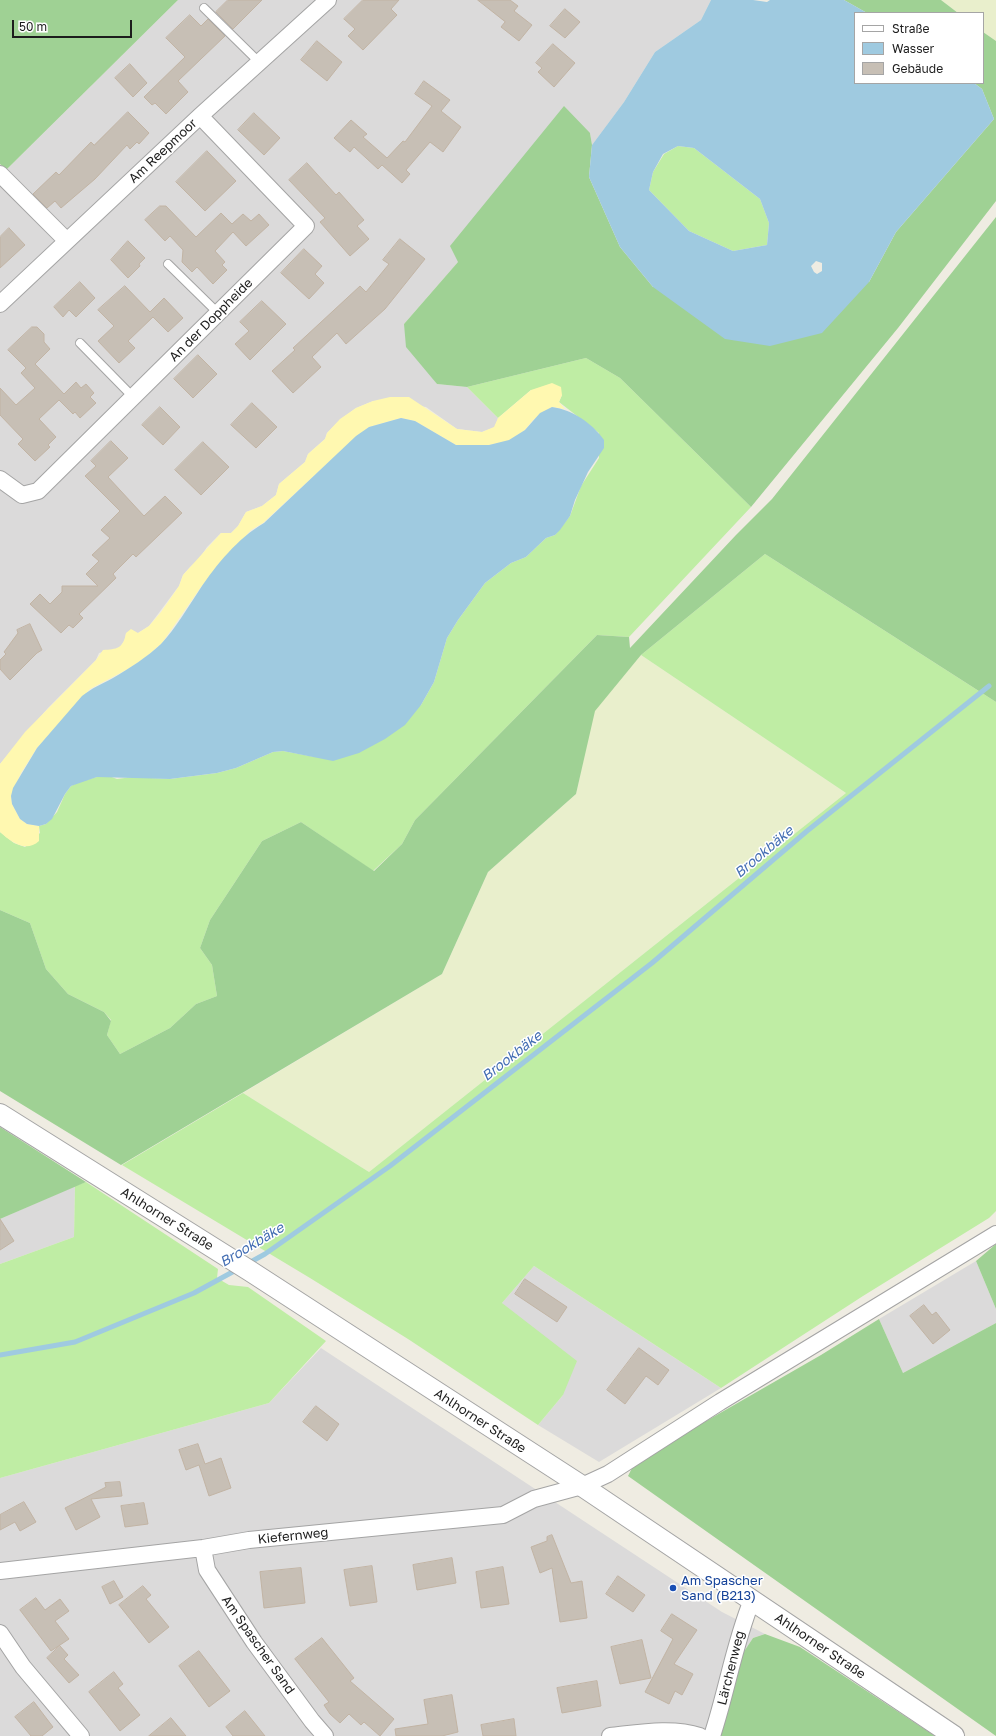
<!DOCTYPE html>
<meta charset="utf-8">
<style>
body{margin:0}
#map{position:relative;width:996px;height:1736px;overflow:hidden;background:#efece2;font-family:"Golos Text",sans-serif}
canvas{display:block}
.legend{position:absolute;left:854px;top:12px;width:130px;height:72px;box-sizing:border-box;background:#fff;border:1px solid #a5a5a5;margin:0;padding:5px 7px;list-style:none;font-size:12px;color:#1d1d1d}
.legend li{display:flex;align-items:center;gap:8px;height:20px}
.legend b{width:20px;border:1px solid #a5a5a5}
.scale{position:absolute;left:12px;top:20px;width:120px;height:18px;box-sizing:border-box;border:2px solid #1d1d1d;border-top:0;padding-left:5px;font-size:12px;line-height:14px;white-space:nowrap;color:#1d1d1d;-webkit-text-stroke:3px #fff;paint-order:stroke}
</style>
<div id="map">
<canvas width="996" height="1736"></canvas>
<ul class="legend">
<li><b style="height:5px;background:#fff"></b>Straße</li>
<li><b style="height:11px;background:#9fcae0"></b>Wasser</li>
<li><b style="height:11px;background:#c7bfb5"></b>Gebäude</li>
</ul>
<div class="scale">50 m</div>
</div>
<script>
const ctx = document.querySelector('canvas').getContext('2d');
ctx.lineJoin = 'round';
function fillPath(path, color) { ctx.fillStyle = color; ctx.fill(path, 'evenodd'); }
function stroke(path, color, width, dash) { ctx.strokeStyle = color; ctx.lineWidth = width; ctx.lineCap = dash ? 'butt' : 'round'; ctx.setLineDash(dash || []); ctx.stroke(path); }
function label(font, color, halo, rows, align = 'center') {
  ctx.font = font + ' "Golos Text",sans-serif'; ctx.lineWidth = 3; ctx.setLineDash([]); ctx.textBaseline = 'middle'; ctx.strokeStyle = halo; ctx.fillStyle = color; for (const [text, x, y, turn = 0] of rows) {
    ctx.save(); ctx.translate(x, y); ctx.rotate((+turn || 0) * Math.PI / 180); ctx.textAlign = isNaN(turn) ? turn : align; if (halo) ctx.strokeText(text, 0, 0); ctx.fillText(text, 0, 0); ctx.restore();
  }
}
fillPath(new Path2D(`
 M 178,0 L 711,0 L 701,20 L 655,52 L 624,102 L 592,145 L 590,133 L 459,261 L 404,324 L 437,384 L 467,387 L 498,418 L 495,427 L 482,432 L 457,429 L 426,407 L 373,401 L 356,408 L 340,420 L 327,433 L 325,439 L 308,454 L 305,462 L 279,484 L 276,495 L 262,506 L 246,512 L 238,526 L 231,533 L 221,533 L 207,547 L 197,562 L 191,566 L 183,575 L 179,586 L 149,626 L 138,633 L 126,633 L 125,640 L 120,647 L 114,651 L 110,650 L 99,653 L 96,660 L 48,708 L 0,764 L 0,176 Z
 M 75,1186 L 74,1237 L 0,1264 L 0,1219 Z
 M 976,1261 L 996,1309 L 996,1323 L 903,1373 L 879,1319 Z
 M 534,1266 L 721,1388 L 599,1462 L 538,1425 L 563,1395 L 502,1303 Z
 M 321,1348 L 722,1612 L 765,1634 L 753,1638 L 743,1653 L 721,1736 L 0,1736 L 0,1478 L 269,1403 Z`), '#dbdada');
fillPath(new Path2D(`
 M 941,0 L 996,0 L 996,41 L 983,32 L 983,13 L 958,13 Z
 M 641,655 L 846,793 L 369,1172 L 243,1093 L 442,974 L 488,872 L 576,794 L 594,711 Z`), '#e9efcc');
fillPath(new Path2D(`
 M 678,146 L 694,148 L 760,199 L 769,223 L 767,245 L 733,251 L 689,231 L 649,190 L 653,172 L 664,154 Z
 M 586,358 L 620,378 L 751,507 L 629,637 L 597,635 L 415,820 L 402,844 L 373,871 L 301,822 L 262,841 L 210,920 L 200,948 L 212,965 L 217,996 L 196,1004 L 170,1028 L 120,1054 L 107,1035 L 111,1020 L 104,1012 L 68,994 L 46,969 L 30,923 L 0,910 L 0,832 L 14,843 L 25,847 L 40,833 L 39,826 L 46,824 L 57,812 L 65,794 L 71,786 L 79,782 L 97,777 L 109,776 L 117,779 L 132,777 L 170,779 L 217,773 L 236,768 L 273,752 L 283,751 L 315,757 L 421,705 L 434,682 L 447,638 L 458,620 L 485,583 L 511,563 L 526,557 L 546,538 L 555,535 L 570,516 L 581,486 L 599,458 L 599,433 L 559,402 L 562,395 L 531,390 L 498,418 L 467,387 Z
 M 765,554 L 996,702 L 996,1211 L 989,1218 L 863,1296 L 721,1388 L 534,1266 L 502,1303 L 577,1361 L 563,1395 L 538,1425 L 408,1339 L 310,1278 L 122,1165 L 243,1093 L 369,1172 L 846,793 L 641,655 Z
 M 86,1182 L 218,1269 L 217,1278 L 229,1285 L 248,1287 L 326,1341 L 269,1403 L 0,1478 L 0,1264 L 74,1237 L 75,1186 Z`), '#bfeda4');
fillPath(new Path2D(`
 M 0,0 L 178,0 L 6,170 L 0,164 Z
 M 844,0 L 941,0 L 958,13 L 867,13 Z
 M 983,32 L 996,41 L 996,201 L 898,328 L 751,507 L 620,378 L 586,358 L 467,387 L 437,384 L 406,347 L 404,324 L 458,262 L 450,246 L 564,106 L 590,133 L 592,145 L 589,177 L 620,247 L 653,287 L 869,282 L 896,232 L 994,119 L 982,89 L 974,83 L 983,83 Z
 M 996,217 L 996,702 L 765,554 L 641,655 L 595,711 L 576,794 L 488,872 L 442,974 L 121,1165 L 0,1091 L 0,910 L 30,923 L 46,969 L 68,994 L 104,1012 L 111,1021 L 107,1035 L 120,1054 L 170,1028 L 196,1004 L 217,996 L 212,965 L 200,948 L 210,920 L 262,841 L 301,822 L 374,871 L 402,844 L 415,820 L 597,635 L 629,637 L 630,648 L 736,535 L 772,499 Z
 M 0,1127 L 86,1182 L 0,1219 Z
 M 996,1244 L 996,1309 L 976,1261 Z
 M 879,1319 L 903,1373 L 996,1323 L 996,1736 L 628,1476 L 635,1462 L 821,1355 Z
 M 765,1634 L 800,1647 L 935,1736 L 721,1736 L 743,1653 L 753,1638 Z`), '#9fd194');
fillPath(new Path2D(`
 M 552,383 L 561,387 L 562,395 L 559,402 L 565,409 L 552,407 L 533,420 L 525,430 L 509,441 L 489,445 L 456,445 L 415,421 L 401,418 L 369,427 L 344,448 L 263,523 L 251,530 L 201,587 L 162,643 L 146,657 L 128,669 L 90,689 L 37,748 L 21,773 L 11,796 L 12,804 L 20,819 L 27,824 L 39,826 L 39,841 C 26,853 11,842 0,832 L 0,764 L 25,732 L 96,660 L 103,650 C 117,649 123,649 126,633 L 131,629 L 138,633 L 149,626 L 161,612 L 179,586 L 183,575 L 221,533 L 231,533 L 238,526 L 246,512 L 262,506 L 276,495 L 279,484 L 305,462 L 308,454 L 325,439 L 327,433 L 340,419 L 356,408 L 373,401 L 390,397 L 409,397 L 457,429 L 482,432 L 494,427 L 498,418 L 531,390 Z`), '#fff8b0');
fillPath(new Path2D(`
 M 711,0 L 753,0 L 767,2 L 770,0 L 844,0 L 867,13 L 855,13 L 855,83 L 974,83 L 982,89 L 994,119 L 896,232 L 869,282 L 822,333 L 770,346 L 725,339 L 653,287 L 620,247 L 589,177 L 592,145 L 624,102 L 655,52 L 701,20 ZM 678,146 L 694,148 L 760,199 L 769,223 L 767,245 L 733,251 L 689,231 L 649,190 L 653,172 L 663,154 ZM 816,261 L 822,263 L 822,271 L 817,274 L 814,272 L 811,266 Z
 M 552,407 C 573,410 592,423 604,440 L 604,448 L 588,472 L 575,500 L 570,516 L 560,530 L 555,535 L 546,538 L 526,557 L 511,563 L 485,583 L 458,620 L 447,638 L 434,682 L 421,705 L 405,725 L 385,739 L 359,753 L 333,761 L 283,751 L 273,752 L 236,768 L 217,773 L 170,779 L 97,777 L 71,786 L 65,794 L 52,819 L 46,824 L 39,826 L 27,824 L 20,819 L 12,804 L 11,796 L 13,788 L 37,748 L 82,696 C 92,688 102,684 113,678 C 130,668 147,657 161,644 C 176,628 188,607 200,589 C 216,565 238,538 264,523 L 356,436 L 369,427 L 401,418 L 415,421 L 456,445 L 489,445 L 509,440 L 525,430 L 540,413 Z`), '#9fcae0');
stroke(new Path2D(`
 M 247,1264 L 265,1254 L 390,1166 L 652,963 L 807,831 L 989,686
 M 0,1355 L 75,1342 L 194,1293 L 238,1269`), '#9fcae0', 5);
const building = new Path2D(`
 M 228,0 L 262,0 L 233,29 L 216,12 Z
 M 363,0 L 399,0 L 391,9 L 397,15 L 363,50 L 348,36 L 355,29 L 344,19 Z
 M 478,0 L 510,0 L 518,6 L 514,11 L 532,25 L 519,41 L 501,27 L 505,22 Z
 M 565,9 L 580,22 L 565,38 L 550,26 Z
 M 190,15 L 201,26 L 208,19 L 225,36 L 178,81 L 188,92 L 166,114 L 155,103 L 152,105 L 144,97 L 185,57 L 166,38 Z
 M 317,41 L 342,62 L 327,81 L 301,60 Z
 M 553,44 L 575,63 L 554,87 L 538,72 L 542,68 L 536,63 Z
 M 130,64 L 147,83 L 133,97 L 115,78 Z
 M 424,81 L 450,100 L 441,111 L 461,127 L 443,152 L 430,142 L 406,170 L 410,174 L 402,183 L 382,165 L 378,169 L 354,147 L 350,152 L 334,138 L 351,120 L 367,134 L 363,137 L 387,158 L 403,141 L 405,142 L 432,106 L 415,94 Z
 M 128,112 L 149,133 L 139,144 L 137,142 L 130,149 L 127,145 L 95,179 L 61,208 L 55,201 L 47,208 L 33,194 L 56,172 L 59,175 L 91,142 L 94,145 Z
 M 254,113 L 280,138 L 264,155 L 238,130 Z
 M 207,151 L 236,181 L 205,211 L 176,182 Z
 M 307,163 L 336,195 L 339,192 L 364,220 L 357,226 L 369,239 L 350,256 L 320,222 L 325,218 L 289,180 Z
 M 160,206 L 166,206 L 196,237 L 221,213 L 232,224 L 243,214 L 251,221 L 259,214 L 269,225 L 246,246 L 233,232 L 215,251 L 225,262 L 222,265 L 227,270 L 213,284 L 197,267 L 192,272 L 182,262 L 183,250 L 170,236 L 165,241 L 145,220 Z
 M 9,228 L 25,245 L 0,268 L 0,237 Z
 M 400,239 L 425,259 L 385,309 L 346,344 L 337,333 L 312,357 L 321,367 L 293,393 L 272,371 L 295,350 L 293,348 L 360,286 L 366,292 L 389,264 L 383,260 Z
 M 128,241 L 145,258 L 139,264 L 140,266 L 128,278 L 111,260 Z
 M 304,249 L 322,266 L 315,274 L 324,283 L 309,299 L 281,273 Z
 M 80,282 L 95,298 L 76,317 L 69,310 L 63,317 L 54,307 Z
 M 125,286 L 150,312 L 164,298 L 183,318 L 168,332 L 153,317 L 128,341 L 135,348 L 119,363 L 98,341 L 114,326 L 98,310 Z
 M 262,301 L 286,324 L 250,360 L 235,344 L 249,331 L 240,322 Z
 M 32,327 L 37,327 L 44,334 L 44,342 L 50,349 L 35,364 L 64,394 L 76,382 L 81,388 L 86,384 L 94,393 L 90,397 L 96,403 L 80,418 L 75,412 L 73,414 L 59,400 L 39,419 L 56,437 L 48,445 L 50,447 L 35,461 L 18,444 L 23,439 L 0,415 L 0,388 L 16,405 L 35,388 L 21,373 L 26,368 L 8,350 Z
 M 198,355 L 217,374 L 193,398 L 174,379 Z
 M 252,403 L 277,427 L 256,448 L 231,425 Z
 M 160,407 L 180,427 L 163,445 L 142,425 Z
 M 111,441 L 128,458 L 108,477 L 144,516 L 165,496 L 182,513 L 136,557 L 133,554 L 113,574 L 116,578 L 79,614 L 83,618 L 73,628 L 69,625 L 61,633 L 30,604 L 40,594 L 50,604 L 62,592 L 62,586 L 98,586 L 86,574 L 99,561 L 92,555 L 110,538 L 101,530 L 120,511 L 85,476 L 96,466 L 91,461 Z
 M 203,442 L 229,467 L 201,495 L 175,470 Z
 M 30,624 L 42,650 L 37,653 L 10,680 L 0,669 L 0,660 L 6,654 L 4,652 L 18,633 L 17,630 Z
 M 0,1219 L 14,1241 L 0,1250 Z
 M 525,1279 L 567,1307 L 557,1322 L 515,1294 Z
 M 924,1305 L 932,1315 L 936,1312 L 950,1330 L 933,1344 L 910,1316 Z
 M 639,1348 L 669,1370 L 658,1385 L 646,1376 L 625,1404 L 607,1390 Z
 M 316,1406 L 339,1424 L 327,1441 L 303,1422 Z
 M 198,1444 L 205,1464 L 221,1458 L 231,1488 L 209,1496 L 199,1465 L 186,1470 L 179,1450 Z
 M 120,1482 L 122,1496 L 91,1499 L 100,1517 L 76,1530 L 65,1508 L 106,1487 L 105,1483 Z
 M 24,1502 L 36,1522 L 20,1531 L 15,1522 L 0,1530 L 0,1515 Z
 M 144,1503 L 148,1524 L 125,1527 L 121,1506 Z
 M 552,1535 L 571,1583 L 582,1581 L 587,1618 L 560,1622 L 552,1568 L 540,1573 L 531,1547 L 547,1541 L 547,1537 Z
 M 452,1558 L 456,1583 L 417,1590 L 413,1565 Z
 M 372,1566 L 377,1602 L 350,1606 L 344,1570 Z
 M 503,1567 L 509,1604 L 481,1608 L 476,1572 Z
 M 301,1568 L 305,1603 L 264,1608 L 260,1572 Z
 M 618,1576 L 645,1595 L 633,1612 L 606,1594 Z
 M 114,1581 L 123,1597 L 110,1604 L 102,1587 Z
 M 143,1586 L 151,1595 L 146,1599 L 169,1627 L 149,1643 L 119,1605 Z
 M 36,1598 L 45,1610 L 60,1599 L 69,1611 L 55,1621 L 69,1639 L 51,1651 L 20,1610 Z
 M 672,1614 L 697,1630 L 674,1664 L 693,1674 L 682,1695 L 675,1691 L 669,1704 L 645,1692 L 673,1639 L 661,1631 Z
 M 322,1638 L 354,1678 L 350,1681 L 394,1719 L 380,1736 L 364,1722 L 361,1725 L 349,1714 L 340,1723 L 330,1714 L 324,1705 L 329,1702 L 295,1659 Z
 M 642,1640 L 651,1678 L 620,1684 L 611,1647 Z
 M 60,1646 L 68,1655 L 64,1659 L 79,1675 L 69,1683 L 47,1658 Z
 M 199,1651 L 230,1691 L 209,1707 L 179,1666 Z
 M 114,1672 L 123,1684 L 118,1688 L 140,1715 L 120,1731 L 89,1692 Z
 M 597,1681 L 601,1706 L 562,1713 L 557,1688 Z
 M 452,1695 L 458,1732 L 442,1736 L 396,1736 L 395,1729 L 428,1724 L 424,1700 Z
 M 34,1702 L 53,1727 L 42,1736 L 31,1736 L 15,1717 Z
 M 245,1711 L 265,1736 L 233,1736 L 226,1727 Z
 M 171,1718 L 186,1736 L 149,1736 Z
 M 514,1719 L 516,1736 L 483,1736 L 481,1725 Z`);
fillPath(building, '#c7bfb5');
stroke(building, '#c2b4a4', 1);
const service = new Path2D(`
 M 204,8 L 260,63
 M 168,264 L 218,313
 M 80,343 L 133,397`);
const minor = new Path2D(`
 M 0,174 L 66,240
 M 0,304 L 200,116 L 328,0
 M 0,479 L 22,495 L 38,491 L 306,226 L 200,116
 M 203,1548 L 207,1570 L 254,1642 L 312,1721 L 325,1736
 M 0,1571 L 203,1548 L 249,1540 L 503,1515 L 534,1499 L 582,1486 L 608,1474 L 720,1402 L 996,1234
 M 0,1633 L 23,1667 L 81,1736
 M 610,1736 C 639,1733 672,1727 700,1736
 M 712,1736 C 727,1691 734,1644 752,1600`);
const tertiary = new Path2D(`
 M 0,1114 L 250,1271 L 582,1486 L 954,1736`);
stroke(service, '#a4a4a4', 10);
stroke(minor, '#a4a4a4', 18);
stroke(tertiary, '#a4a4a4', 22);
stroke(service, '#fff', 8);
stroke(minor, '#fff', 16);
stroke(tertiary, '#fff', 20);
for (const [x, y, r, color] of [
 [673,1588,4,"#1a4fb4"]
]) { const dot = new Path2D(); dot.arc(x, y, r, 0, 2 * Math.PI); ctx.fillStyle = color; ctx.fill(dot); stroke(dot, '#fff', 1.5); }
label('13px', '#1d1d1d', '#fff', [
 ["Am Reepmoor",163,151,-43],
 ["An der Doppheide",211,320,-45],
 ["Ahlhorner Straße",167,1219,32],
 ["Ahlhorner Straße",480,1421,33],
 ["Kiefernweg",293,1536,-6],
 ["Am Spascher Sand",258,1645,55],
 ["Ahlhorner Straße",820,1646,34],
 ["Lärchenweg",731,1668,-76]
]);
label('13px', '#164399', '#fff', [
 ["Am Spascher",681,1581],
 ["Sand (B213)",681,1596]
], 'left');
label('italic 14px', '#446eb3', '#fff', [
 ["Brookbäke",764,852,-40],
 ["Brookbäke",512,1056,-38],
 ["Brookbäke",252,1245,-31]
]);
</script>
